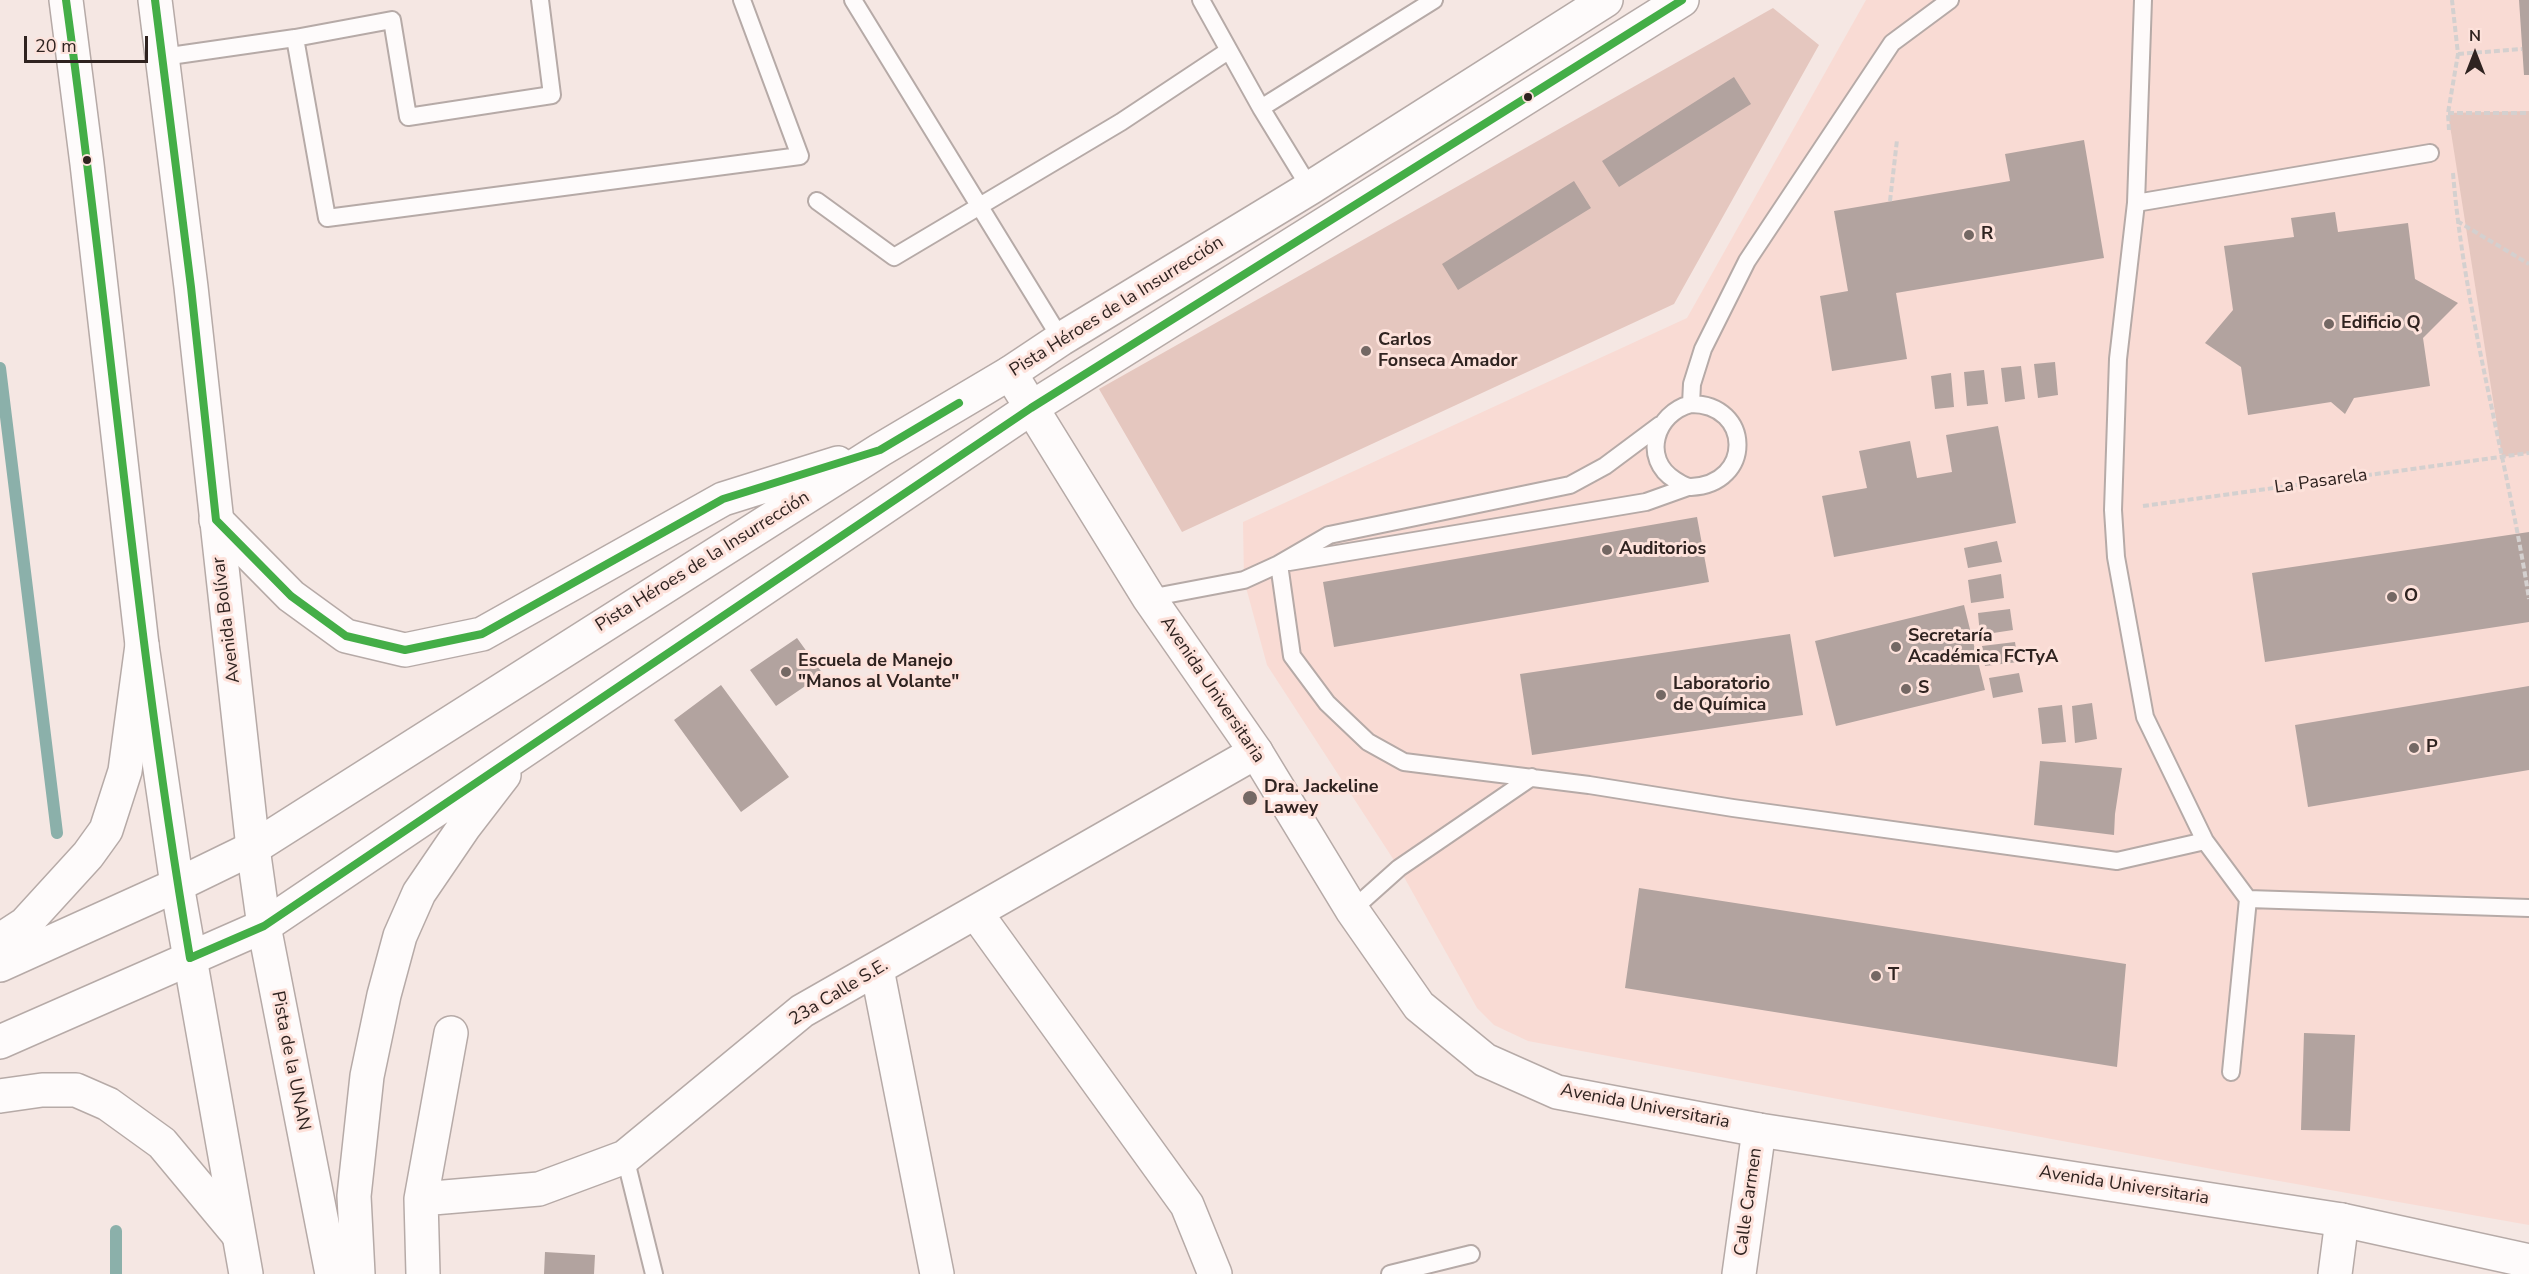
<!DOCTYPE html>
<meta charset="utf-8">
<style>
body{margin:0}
#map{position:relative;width:2529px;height:1274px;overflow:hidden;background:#f5e7e3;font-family:"Nunito Sans",sans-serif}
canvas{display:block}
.north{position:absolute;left:2445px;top:24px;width:60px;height:60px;-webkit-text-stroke:4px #fde2db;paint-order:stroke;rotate:0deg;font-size:16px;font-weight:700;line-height:24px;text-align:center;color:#2f2320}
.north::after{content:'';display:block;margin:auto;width:21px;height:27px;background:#2f2320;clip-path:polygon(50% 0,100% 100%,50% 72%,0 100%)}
.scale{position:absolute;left:24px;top:36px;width:124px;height:27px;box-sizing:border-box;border:3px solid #2f2320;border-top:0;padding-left:8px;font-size:18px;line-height:21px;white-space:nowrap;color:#2f2320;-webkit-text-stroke:4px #fde2db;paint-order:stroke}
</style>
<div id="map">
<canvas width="2529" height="1274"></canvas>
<div class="north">N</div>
<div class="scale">20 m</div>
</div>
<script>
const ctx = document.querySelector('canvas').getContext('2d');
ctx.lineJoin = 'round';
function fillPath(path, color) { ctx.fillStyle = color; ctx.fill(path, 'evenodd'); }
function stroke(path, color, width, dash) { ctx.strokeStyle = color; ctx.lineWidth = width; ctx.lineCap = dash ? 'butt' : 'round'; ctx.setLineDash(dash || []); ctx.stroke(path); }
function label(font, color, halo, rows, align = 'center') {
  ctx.font = font + ' "Nunito Sans",sans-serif'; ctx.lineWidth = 6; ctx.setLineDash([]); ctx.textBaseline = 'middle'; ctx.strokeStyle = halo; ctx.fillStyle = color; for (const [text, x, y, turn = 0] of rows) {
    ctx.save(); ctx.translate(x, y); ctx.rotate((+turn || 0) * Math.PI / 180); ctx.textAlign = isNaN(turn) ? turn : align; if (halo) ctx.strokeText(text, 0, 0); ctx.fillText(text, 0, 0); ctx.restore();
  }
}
fillPath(new Path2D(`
 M 1866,0 L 2529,0 L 2529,1225 L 2228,1172 L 1528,1041 L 1494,1025 L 1477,1008 L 1399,868 L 1267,665 L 1244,580 L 1243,522 L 1687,318 Z`), '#f9dbd4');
fillPath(new Path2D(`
 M 1773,8 L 1819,45 L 1674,304 L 1182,532 L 1099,389 Z
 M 2529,111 L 2529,453 L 2502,457 L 2448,113 Z`), '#e5c7bf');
stroke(new Path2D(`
 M 0,368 L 57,833
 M 116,1231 L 116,1274`), '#8bb0aa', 12);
fillPath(new Path2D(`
 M 2519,0 L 2529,0 L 2529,75 L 2524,75 Z
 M 1734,77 L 1751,104 L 1619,187 L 1602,161 Z
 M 2084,140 L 2104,258 L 1896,293 L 1907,359 L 1832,371 L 1820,296 L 1848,291 L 1834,211 L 2010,181 L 2005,154 Z
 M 1574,181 L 1591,208 L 1458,290 L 1442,264 Z
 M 2335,212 L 2338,232 L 2408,223 L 2415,279 L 2458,303 L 2423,338 L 2430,386 L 2354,398 L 2345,414 L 2331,402 L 2248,415 L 2241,367 L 2205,343 L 2233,310 L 2224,246 L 2294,237 L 2291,218 Z
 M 2055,362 L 2058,395 L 2038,398 L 2034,364 Z
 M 2021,366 L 2025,399 L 2005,402 L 2001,368 Z
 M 1984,370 L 1988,404 L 1967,406 L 1964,372 Z
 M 1951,373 L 1954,407 L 1935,409 L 1931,376 Z
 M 1998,426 L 2016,523 L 1834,557 L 1822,496 L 1867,488 L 1859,451 L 1910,441 L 1917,478 L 1952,472 L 1946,435 Z
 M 1697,517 L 1709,582 L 1334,647 L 1323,582 Z
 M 2529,532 L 2529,622 L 2265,662 L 2252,573 Z
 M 1997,541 L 2002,562 L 1968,568 L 1964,548 Z
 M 2001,574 L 2004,598 L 1971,603 L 1968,580 Z
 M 1964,605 L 1985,690 L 1836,726 L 1815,641 Z
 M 2010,609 L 2013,630 L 1980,635 L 1978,613 Z
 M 1790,634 L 1803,715 L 1532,755 L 1520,674 Z
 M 797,638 L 823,674 L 776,706 L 750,670 Z
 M 2015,642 L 2018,662 L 1985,666 L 1982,646 Z
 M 2019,673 L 2023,692 L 1993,698 L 1989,678 Z
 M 721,685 L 789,777 L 741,812 L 674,720 Z
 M 2529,686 L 2529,770 L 2308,807 L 2295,725 Z
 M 2092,703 L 2097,739 L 2075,743 L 2072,706 Z
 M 2062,705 L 2066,742 L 2042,744 L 2038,708 Z
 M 2040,761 L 2122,768 L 2115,814 L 2114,835 L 2034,825 Z
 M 1639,888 L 2126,964 L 2117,1067 L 1625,988 Z
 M 2304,1033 L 2355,1035 L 2350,1131 L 2301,1130 Z
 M 545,1252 L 595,1255 L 594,1274 L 544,1274 Z`), '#b2a39f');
const service = new Path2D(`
 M 853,0 L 1061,339
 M 1201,0 L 1261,108 L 1310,188
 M 2143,0 L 2136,203 L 2118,359 L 2113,510 L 2116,557 L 2145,717 L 2205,841 L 2248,899 L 2529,908
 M 295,38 L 327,218 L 800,156 L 742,0
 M 163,57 L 295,38 L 392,20 L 408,117 L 552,95 L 540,0
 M 1261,108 L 1434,0
 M 817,201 L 894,257 L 1121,122 L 1228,51
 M 2136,203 L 2430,153
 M 1691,404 L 1692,384 L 1703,349 L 1747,261 L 1892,43 L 1950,0
 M 1691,404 C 1752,404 1754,484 1691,487 C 1685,487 1680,483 1675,480 C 1641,459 1655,413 1691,404 Z
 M 1289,562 L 1646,502 L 1688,487
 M 1279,564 L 1292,656 L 1327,703 L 1368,742 L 1404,762 L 1589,785 L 1733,808 L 2117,861 L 2205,841
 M 1149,598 L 1244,580 L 1279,564 L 1329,535 L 1570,485 L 1605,466 L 1660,425
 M 1352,910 L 1399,868 L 1532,777
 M 2231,1072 L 2248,899
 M 625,1157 L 654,1274
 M 1390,1274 L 1471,1254`);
const minor = new Path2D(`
 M 976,913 L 1187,1205 L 1215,1274
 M 877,969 L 937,1274
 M 421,1199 L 539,1189 L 625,1157 L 802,1011 L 1256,752
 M 423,1274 L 421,1199 L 451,1033
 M 1739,1274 L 1759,1130
 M 2335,1274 L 2342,1220`);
const tertiary = new Path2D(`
 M 1010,373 L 1149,598 L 1256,752 L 1352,910 L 1419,1006 L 1485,1060 L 1557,1092 L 1759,1130 L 2342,1220 L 2529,1261`);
const secondary = new Path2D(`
 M 66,0 L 87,164 L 142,645 L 177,885 L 246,1274
 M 155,0 L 191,287 L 253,848 L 264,926 L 332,1274`);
const primary = new Path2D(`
 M 216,520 L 291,596 L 346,636 L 405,650 L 482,634 L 723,499 L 838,463
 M 0,940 L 25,924 L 88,855 L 106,830 L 125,771 L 142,645
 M 0,965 L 177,885 L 253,848 L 880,450 L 1010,373 L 1061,339 L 1310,188 L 1606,0
 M 0,1042 L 264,926 L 1031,408 L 1682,0
 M 0,1096 L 42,1090 L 76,1090 L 108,1104 L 162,1143 L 237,1233
 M 358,1274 L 354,1196 L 367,1076 L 384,995 L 400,936 L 419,893 L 464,827 L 504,775`);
stroke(service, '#b6aaa7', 20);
stroke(minor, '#b6aaa7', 36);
stroke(tertiary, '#b6aaa7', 36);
stroke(secondary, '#b6aaa7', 36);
stroke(primary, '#b6aaa7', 36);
stroke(new Path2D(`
 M 2458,54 L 2522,49
 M 2448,113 L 2529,113
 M 2449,130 L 2448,113 L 2458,54 L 2452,0
 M 2453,173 C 2465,317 2507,457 2529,599
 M 1890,201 L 1897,140
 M 2457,221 L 2529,264
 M 2143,506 L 2529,453`), '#d4d0cf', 4, [6, 3]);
stroke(service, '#fefbfb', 16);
stroke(minor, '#fefbfb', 33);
stroke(tertiary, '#fefbfb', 33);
stroke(secondary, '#fefbfb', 33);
stroke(primary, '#fefbfb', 33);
stroke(new Path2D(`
 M 66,0 C 110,319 136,640 190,958 L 264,926 L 1031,408 L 1682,0
 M 155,0 L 191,287 L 216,520 L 291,596 L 346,636 L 405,650 L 482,634 L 723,499 L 880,450 L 959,403`), '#44ae47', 8);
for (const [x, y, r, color] of [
 [1528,97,5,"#2f2320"],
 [87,160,5,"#2f2320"],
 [1969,235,6,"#746864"],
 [2329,324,6,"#746864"],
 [1366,351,6,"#746864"],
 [1607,550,6,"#746864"],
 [2392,597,6,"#746864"],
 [1896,647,6,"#746864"],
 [786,672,6,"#746864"],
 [1906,689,6,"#746864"],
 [1661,695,6,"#746864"],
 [2414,748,6,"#746864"],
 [1250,798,8,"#746864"],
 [1876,976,6,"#746864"]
]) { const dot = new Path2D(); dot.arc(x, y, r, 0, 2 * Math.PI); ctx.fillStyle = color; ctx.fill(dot); stroke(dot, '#fde2db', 2); }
label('bold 18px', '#2f2320', '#fde2db', [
 ["R",1981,235],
 ["Edificio Q",2341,324],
 ["Carlos",1378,341],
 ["Fonseca Amador",1378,362],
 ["Auditorios",1619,550],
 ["O",2404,597],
 ["Secretaría",1908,637],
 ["Académica FCTyA",1908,658],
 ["Escuela de Manejo",798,662],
 ["\"Manos al Volante\"",798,683],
 ["Laboratorio",1673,685],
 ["de Química",1673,706],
 ["S",1918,689],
 ["P",2426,748],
 ["Dra. Jackeline",1264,788],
 ["Lawey",1264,809],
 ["T",1888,976]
], 'left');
label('18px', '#2f2320', '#fde2db', [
 ["Pista Héroes de la Insurrección",1117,307,-32],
 ["La Pasarela",2321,482,-8],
 ["Pista Héroes de la Insurrección",703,562,-32],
 ["Avenida Bolívar",227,620,-97],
 ["Avenida Universitaria",1212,690,56],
 ["23a Calle S.E.",839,993,-31],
 ["Pista de la UNAN",290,1061,79],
 ["Avenida Universitaria",1645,1107,11],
 ["Avenida Universitaria",2124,1186,9],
 ["Calle Carmen",1749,1202,-82]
]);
</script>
